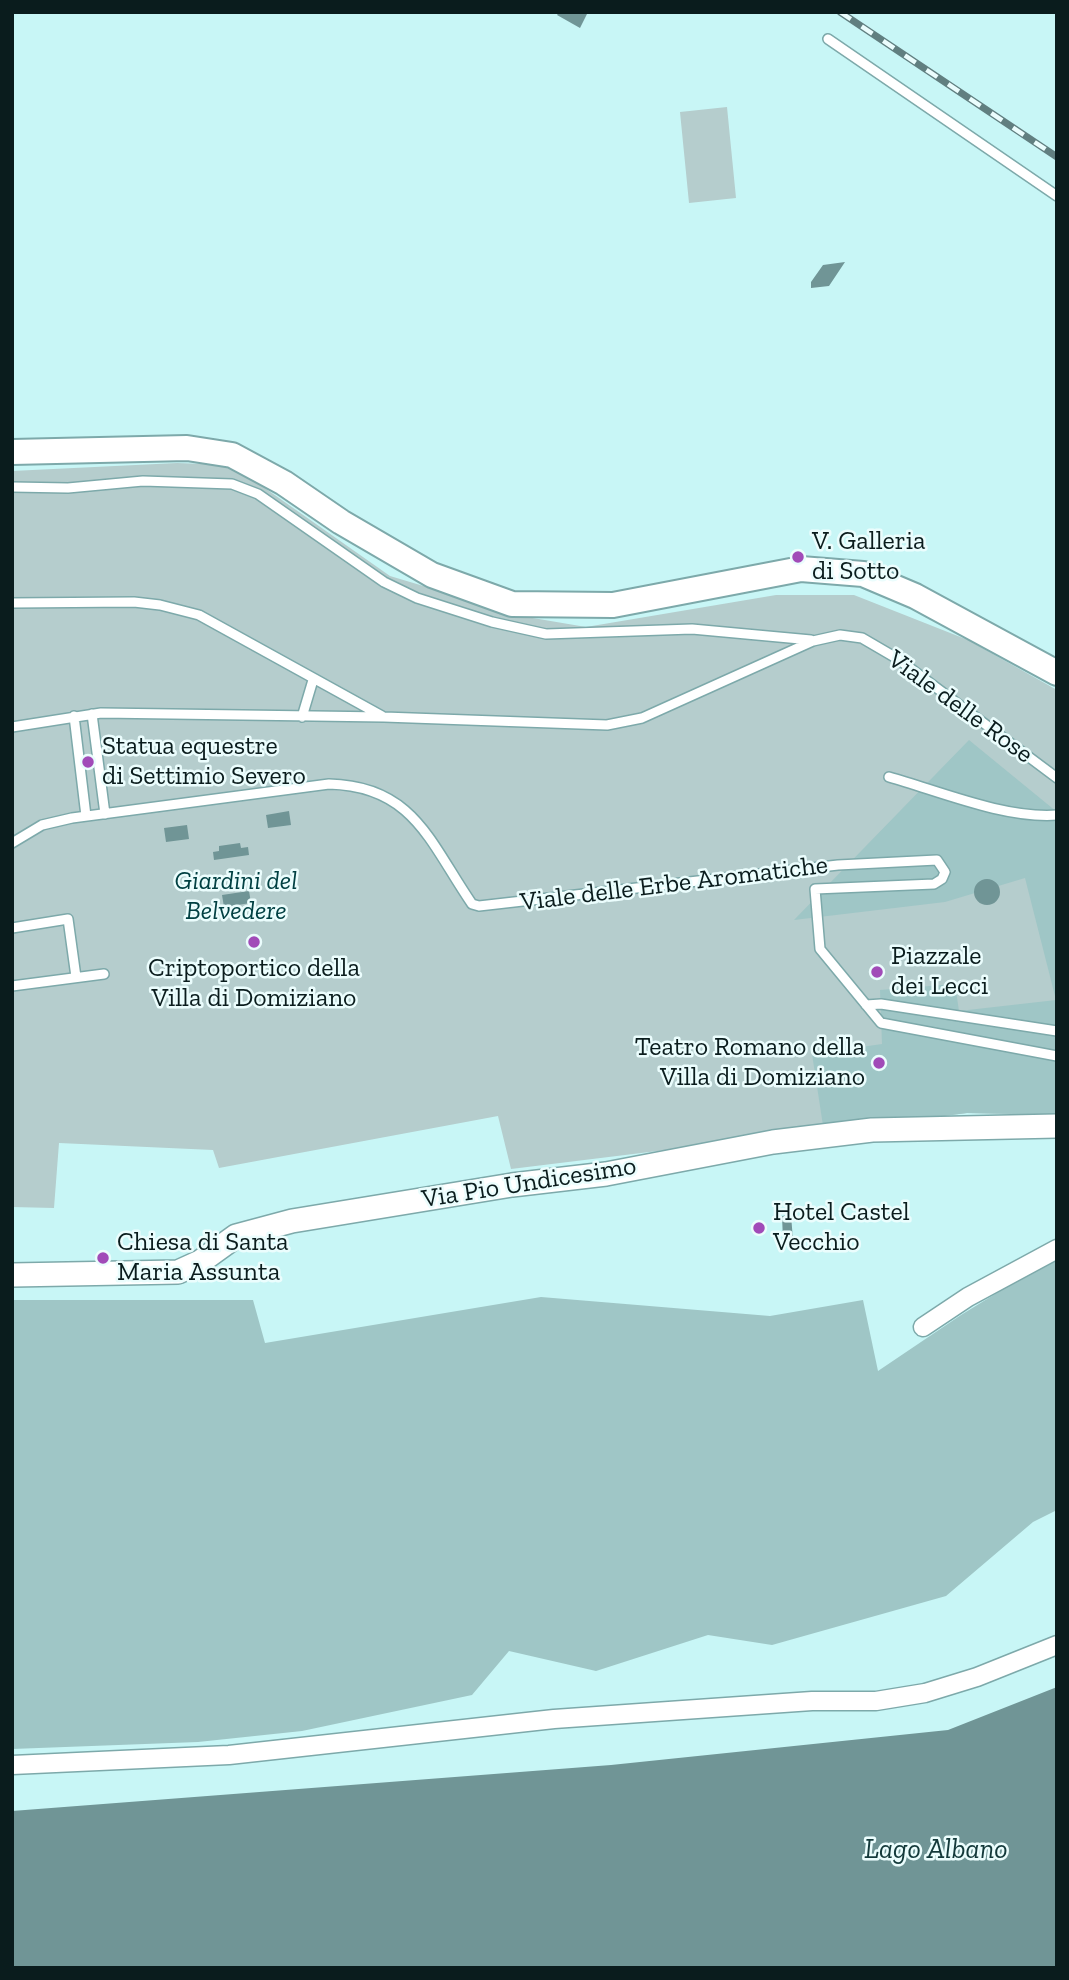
<!DOCTYPE html>
<style>
body{margin:0}
#map{position:relative;width:1069px;height:1980px;overflow:hidden;background:#c8f6f6;font-family:"Zilla Slab",serif}
canvas{display:block}
.frame{position:absolute;inset:0;border:14px solid #0a1c1d;pointer-events:none}
</style>
<div id="map">
<canvas width="1069" height="1980"></canvas>
<div class="frame"></div>
</div>
<script>
const ctx = document.querySelector('canvas').getContext('2d');
ctx.lineJoin = 'round';
function fillPath(path, color) { ctx.fillStyle = color; ctx.fill(path, 'evenodd'); }
function stroke(path, color, width, dash) { ctx.strokeStyle = color; ctx.lineWidth = width; ctx.lineCap = dash ? 'butt' : 'round'; ctx.setLineDash(dash || []); ctx.stroke(path); }
function label(font, color, halo, rows, align = 'center') {
  ctx.font = font + ' "Zilla Slab",serif'; ctx.lineWidth = 5; ctx.setLineDash([]); ctx.textBaseline = 'middle'; ctx.strokeStyle = halo; ctx.fillStyle = color; for (const [text, x, y, turn = 0] of rows) {
    ctx.save(); ctx.translate(x, y); ctx.rotate((+turn || 0) * Math.PI / 180); ctx.textAlign = isNaN(turn) ? turn : align; if (halo) ctx.strokeText(text, 0, 0); ctx.fillText(text, 0, 0); ctx.restore();
  }
}
fillPath(new Path2D(`
 M 727,107 L 736,198 L 689,203 L 680,112 Z
 M 177,463 L 232,465 L 390,576 L 527,617 L 586,627 L 776,595 L 854,595 L 968,640 L 1057,690 L 1057,1115 L 967,1113 L 511,1169 L 498,1116 L 219,1168 L 213,1150 L 59,1143 L 54,1208 L 12,1207 L 12,471 Z`), '#b5cdcd');
fillPath(new Path2D(`
 M 969,740 L 1057,812 L 1057,1115 L 967,1113 L 824,1132 L 812,1054 L 882,1044 L 880,990 L 955,984 L 959,1011 L 1056,1000 L 1025,878 L 945,902 L 794,920 Z
 M 1057,1256 L 1057,1510 L 1033,1522 L 946,1596 L 772,1645 L 708,1635 L 596,1671 L 509,1651 L 472,1695 L 302,1731 L 198,1742 L 12,1749 L 12,1300 L 253,1300 L 265,1343 L 541,1297 L 770,1316 L 863,1300 L 878,1371 L 961,1315 Z`), '#9fc6c6');
fillPath(new Path2D(`
 M 559,12 L 588,12 L 580,28 L 557,15 Z
 M 845,262 L 829,286 L 811,288 L 811,282 L 823,265 Z
 M 289,811 L 291,825 L 268,828 L 266,815 Z
 M 187,825 L 189,839 L 166,842 L 164,828 Z
 M 240,843 L 241,848 L 248,847 L 249,855 L 214,860 L 213,852 L 219,851 L 219,846 Z
 M974 892a13 13 0 1 1 26 0a13 13 0 1 1-26 0Z
 M 249,891 L 251,903 L 224,907 L 222,895 Z
 M 791,1215 L 793,1240 L 783,1240 L 782,1216 Z
 M 1057,1687 L 1057,1968 L 12,1968 L 12,1811 L 611,1765 L 948,1730 Z`), '#709596');
const service = new Path2D(`
 M 828,39 L 1057,196
 M 12,487 L 68,488 L 143,481 L 232,484 L 258,494 L 384,582 L 417,598 L 492,622 L 546,634 L 692,629 L 811,640
 M 12,603 L 134,602 L 160,605 L 199,615 L 382,716
 M 92,714 L 105,814
 M 74,716 L 86,816
 M 302,717 L 313,680
 M 12,727 L 101,713 L 384,717 L 607,725 L 642,718 L 813,641 L 840,635 L 862,638 L 898,659 L 1057,778
 M 889,777 C 939,791 1005,819 1057,815
 M 12,843 L 42,825 L 72,818 L 329,784 C 414,786 430,843 472,904 L 479,906 L 838,865 L 937,860 L 945,872 L 942,879 L 934,884 L 815,889 L 820,949 L 881,1023 L 1057,1056
 M 12,928 L 68,919 L 76,977
 M 12,986 L 104,974
 M 866,1005 L 881,1004 L 1057,1031`);
const minor = new Path2D(`
 M 923,1327 L 968,1297 L 1057,1249
 M 12,1765 L 229,1755 L 554,1719 L 812,1701 L 876,1701 L 925,1693 L 977,1677 L 1057,1645`);
const tertiary = new Path2D(`
 M 12,1275 L 178,1272 L 200,1262 L 236,1236 L 292,1221 L 512,1185 L 606,1174 L 773,1142 L 872,1130 L 1057,1126`);
const secondary = new Path2D(`
 M 12,452 L 187,448 L 232,455 L 284,483 L 341,522 L 432,575 L 512,604 L 613,605 L 801,569 L 863,574 L 915,596 L 1057,673`);
stroke(service, '#7da9aa', 12);
stroke(minor, '#7da9aa', 21);
stroke(tertiary, '#7da9aa', 26);
stroke(secondary, '#7da9aa', 28);
stroke(service, '#fff', 9);
stroke(minor, '#fff', 18);
stroke(tertiary, '#fff', 23);
stroke(secondary, '#fff', 24);
const rail = new Path2D(`
 M 840,12 L 1057,157`);
stroke(rail, '#617f80', 7);
stroke(rail, '#ebfdfd', 4.5, [13]);
for (const [x, y, r, color] of [
 [798,557,7,"#a14bb8"],
 [88,762,7,"#a14bb8"],
 [254,942,7,"#a14bb8"],
 [877,972,7,"#a14bb8"],
 [879,1063,7,"#a14bb8"],
 [759,1228,7,"#a14bb8"],
 [103,1258,7,"#a14bb8"]
]) { const dot = new Path2D(); dot.arc(x, y, r, 0, 2 * Math.PI); ctx.fillStyle = color; ctx.fill(dot); stroke(dot, '#ebfdfd', 2.5); }
label('26px', '#0a1c1d', '#ebfdfd', [
 ["V. Galleria",812,542],
 ["di Sotto",812,572],
 ["Statua equestre",102,747],
 ["di Settimio Severo",102,777],
 ["Piazzale",891,957],
 ["dei Lecci",891,987],
 ["Criptoportico della",254,969,"center"],
 ["Villa di Domiziano",254,999,"center"],
 ["Teatro Romano della",865,1048,"right"],
 ["Villa di Domiziano",865,1078,"right"],
 ["Hotel Castel",773,1213],
 ["Vecchio",773,1243],
 ["Chiesa di Santa",117,1243],
 ["Maria Assunta",117,1273]
], 'left');
label('26px', '#0a1c1d', '#ebfdfd', [
 ["Viale delle Rose",960,707,36],
 ["Viale delle Erbe Aromatiche",674,884,-7],
 ["Via Pio Undicesimo",529,1183,-9]
]);
label('italic 26px', '#014042', '#ebfdfd', [
 ["Giardini del",236,882],
 ["Belvedere",236,912]
]);
label('italic 28px', '#13393a', '#ebfdfd', [
 ["Lago Albano",936,1850]
]);
</script>
